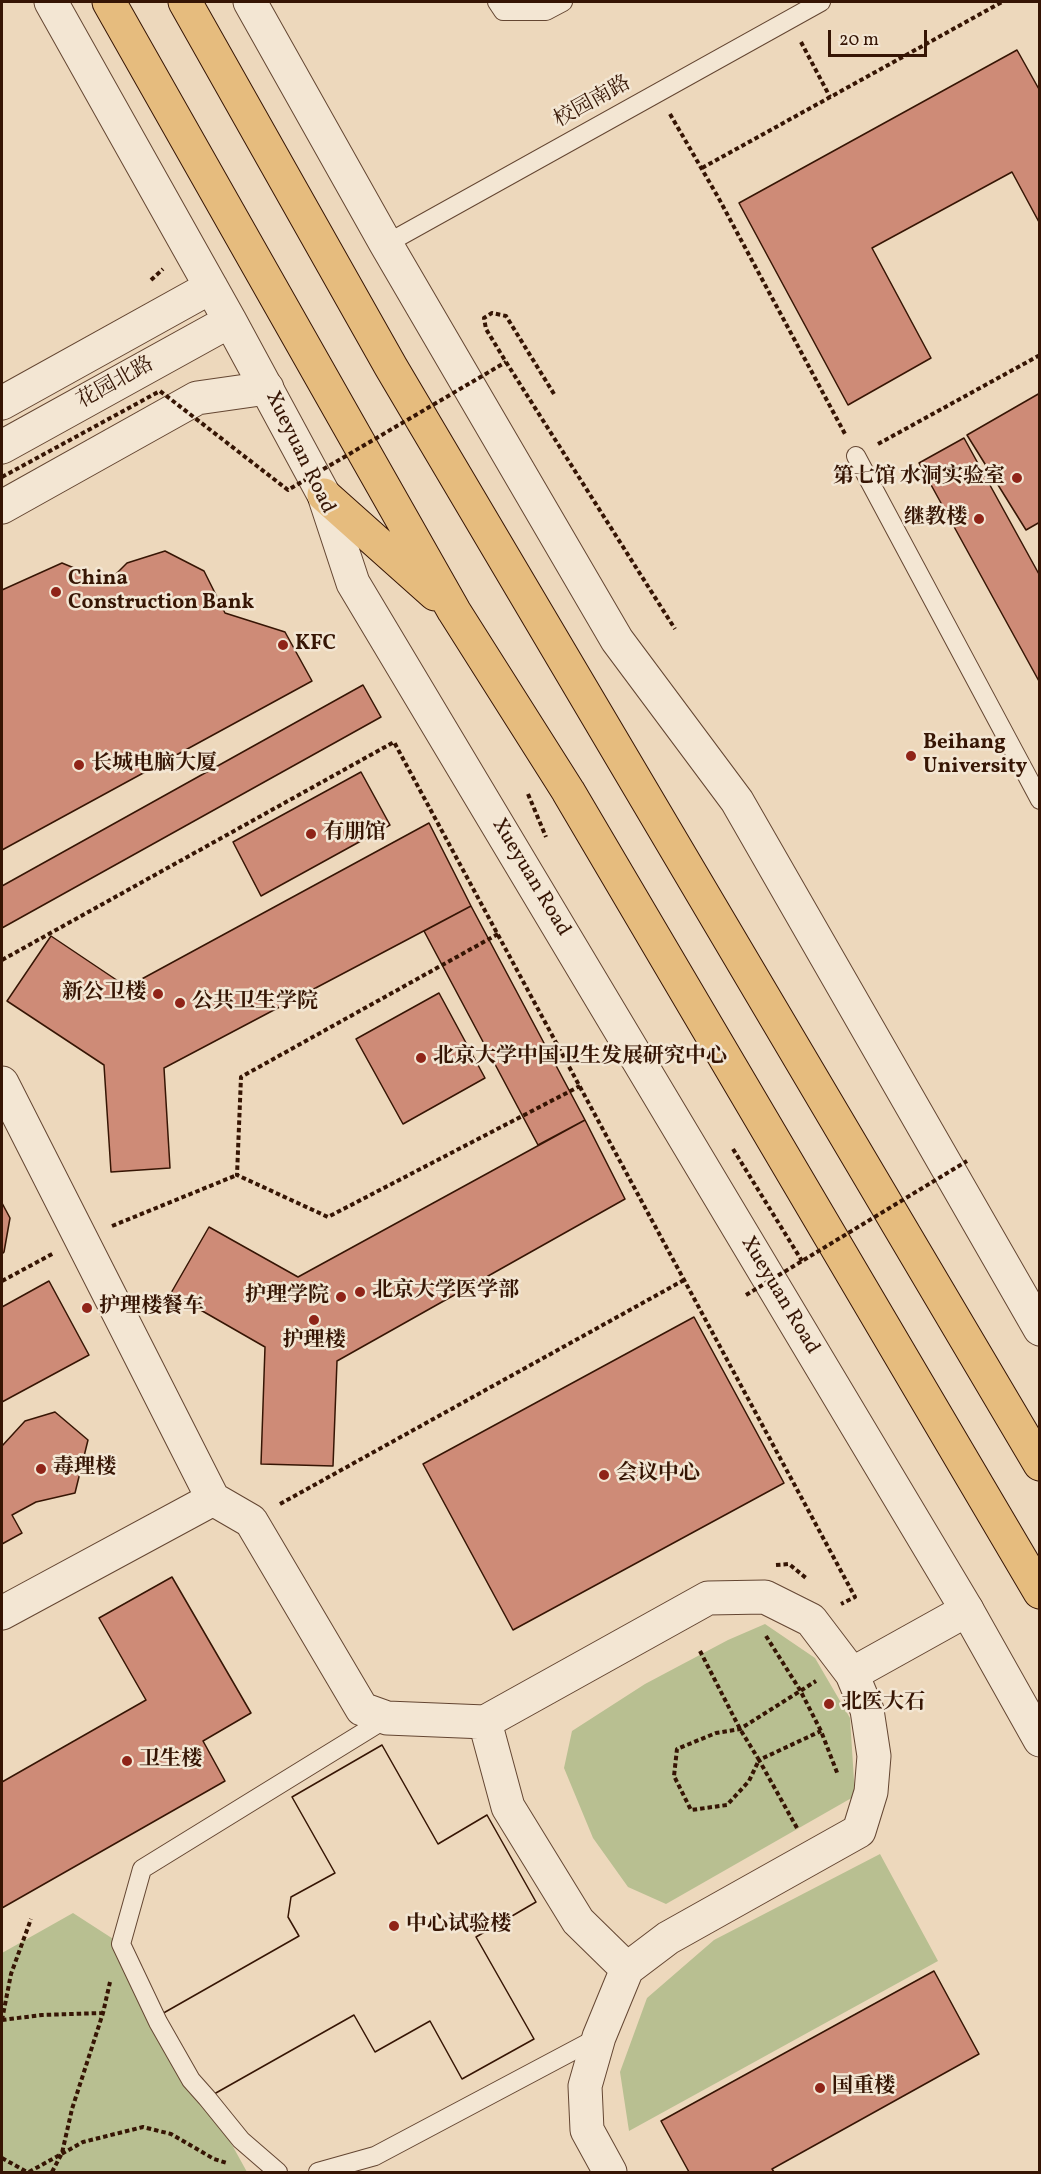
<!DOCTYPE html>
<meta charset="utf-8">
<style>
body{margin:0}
#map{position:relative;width:1041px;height:2174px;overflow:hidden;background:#edd8bc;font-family:Vollkorn,serif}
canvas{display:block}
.frame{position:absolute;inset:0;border:3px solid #361504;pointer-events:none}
.scale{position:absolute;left:828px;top:30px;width:99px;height:27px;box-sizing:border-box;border:3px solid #361504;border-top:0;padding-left:8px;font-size:18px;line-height:21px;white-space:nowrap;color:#361504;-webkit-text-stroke:4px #f3e6d3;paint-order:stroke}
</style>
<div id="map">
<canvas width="1041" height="2174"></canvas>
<div class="frame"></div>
<div class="scale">20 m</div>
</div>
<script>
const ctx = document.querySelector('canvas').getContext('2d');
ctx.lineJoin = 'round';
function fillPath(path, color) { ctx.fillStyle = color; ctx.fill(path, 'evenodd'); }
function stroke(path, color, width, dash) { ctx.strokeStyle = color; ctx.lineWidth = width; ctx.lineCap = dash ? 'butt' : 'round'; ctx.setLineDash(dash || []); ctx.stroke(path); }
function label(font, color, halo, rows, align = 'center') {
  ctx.font = font + ' Vollkorn,"Noto Serif SC",serif'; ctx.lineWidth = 5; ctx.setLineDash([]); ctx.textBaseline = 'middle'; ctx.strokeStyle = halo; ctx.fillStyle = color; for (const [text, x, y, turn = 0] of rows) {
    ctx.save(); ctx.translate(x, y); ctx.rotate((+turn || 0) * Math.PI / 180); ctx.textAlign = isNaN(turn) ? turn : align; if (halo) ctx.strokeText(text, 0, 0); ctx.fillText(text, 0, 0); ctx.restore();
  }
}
fillPath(new Path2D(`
 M 765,1624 L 815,1658 L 850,1718 L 855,1796 L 666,1904 L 628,1887 L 593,1838 L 564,1768 L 572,1731 L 645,1684 L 728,1640 Z
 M 880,1854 L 938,1961 L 629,2131 L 620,2072 L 647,1998 L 714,1940 Z
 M 73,1913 L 121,1944 L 247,2172 L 2,2172 L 2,1953 Z`), '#b8bf91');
const building = new Path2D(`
 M 1017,50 L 1040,91 L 1040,224 L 1012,172 L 872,248 L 931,358 L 848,405 L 739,203 Z
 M 1040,393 L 1040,522 L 1026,530 L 967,435 Z
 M 964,438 L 1040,576 L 1040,683 L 919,463 Z
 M 165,551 L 204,571 L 225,613 L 285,632 L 312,681 L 2,850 L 2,590 L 62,563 L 108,582 L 127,563 Z
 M 363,685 L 381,717 L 2,928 L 2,886 Z
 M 361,772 L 390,825 L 261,896 L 233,842 Z
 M 429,823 L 471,906 L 164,1068 L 170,1168 L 111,1172 L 104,1065 L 7,1001 L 51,936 L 127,987 Z
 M 471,906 L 585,1120 L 538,1145 L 424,931 Z
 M 439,993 L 485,1078 L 403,1124 L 356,1039 Z
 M 585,1120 L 625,1199 L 337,1361 L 333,1466 L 261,1464 L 265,1347 L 171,1293 L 209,1227 L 298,1277 Z
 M 2,1203 L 10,1218 L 4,1252 L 2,1254 Z
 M 49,1281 L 89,1355 L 2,1402 L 2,1307 Z
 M 694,1317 L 784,1483 L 513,1630 L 423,1464 Z
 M 55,1412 L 88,1440 L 75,1493 L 36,1502 L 12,1515 L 22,1533 L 2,1544 L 2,1446 L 25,1421 Z
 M 172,1577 L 251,1713 L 203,1741 L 225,1781 L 2,1908 L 2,1782 L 146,1700 L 99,1618 Z
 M 382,1745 L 438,1844 L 487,1815 L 536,1902 L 476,1937 L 534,2039 L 462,2079 L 430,2021 L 375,2052 L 354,2015 L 207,2098 L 160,2015 L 299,1936 L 288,1917 L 291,1897 L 335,1873 L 292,1797 Z
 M 382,1745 L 438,1844 L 487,1815 L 536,1902 L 476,1937 L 534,2039 L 462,2079 L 430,2021 L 375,2052 L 354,2015 L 207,2098 L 160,2015 L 299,1936 L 288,1917 L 291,1897 L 335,1873 L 292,1797 Z
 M 934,1971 L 979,2054 L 772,2169 L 774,2172 L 689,2172 L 661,2121 Z`);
fillPath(building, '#ce8b77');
stroke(building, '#361504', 1.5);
const service = new Path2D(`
 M 497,2 L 503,11 L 546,11 L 563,2
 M 386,244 L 821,2
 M 856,456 L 1040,800
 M 278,2172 L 241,2140 L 207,2098 L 191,2080 L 158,2022 L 121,1944 L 142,1869 L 387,1718
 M 318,2172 L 375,2156 L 599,2037`);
const minor = new Path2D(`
 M 2,507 L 197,398 L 267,388
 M 2,1083 L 213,1499
 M 2,1613 L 213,1499 L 251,1521 L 362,1709 L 387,1718 L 485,1722 L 708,1598 L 765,1597 L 811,1620 L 852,1674 L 867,1710 L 874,1756 L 871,1792 L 859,1831 L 668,1938 L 627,1969 L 599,2037 L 585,2086 L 587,2130 L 610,2172
 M 852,1674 L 967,1610
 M 485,1722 L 508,1807 L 578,1921 L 627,1969`);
const tertiary = new Path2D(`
 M 51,2 L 230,321 L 324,495 L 353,583 L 967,1610 L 1040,1740
 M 250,2 L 386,244 L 617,640 L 737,801 L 1040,1329
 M 2,403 L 211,287
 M 2,447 L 230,321`);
const trunk = new Path2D(`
 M 109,2 L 454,611 L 568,791 L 1040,1592
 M 185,2 L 391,367 L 1040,1464
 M 324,495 L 435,594`);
stroke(service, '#644632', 20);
stroke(minor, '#644632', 35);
stroke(tertiary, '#644632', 35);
stroke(trunk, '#361504', 35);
stroke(new Path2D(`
 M 801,42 L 830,97
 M 670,114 L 718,197 L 845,434
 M 702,168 L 1002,2
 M 151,280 L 163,269
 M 554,394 L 506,316 L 492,313 L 484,318 L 486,329 L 506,362 L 675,629
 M 878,444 L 1040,355
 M 528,794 L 546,837
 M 498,934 L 241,1077 L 237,1175 L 328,1217 L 580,1086
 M 2,960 L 394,742 L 855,1597 L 841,1604
 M 733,1149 L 802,1261
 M 112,1226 L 237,1175
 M 2,1281 L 54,1253
 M 280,1504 L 684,1280
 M 776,1565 L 789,1564 L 806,1578
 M 766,1636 L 800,1690 L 821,1731 L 838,1775
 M 700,1651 L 740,1729 L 759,1760 L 749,1781 L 727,1805 L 691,1810 L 674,1776 L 677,1749 L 716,1733 L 740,1729 L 816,1681
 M 797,1828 L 759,1760 L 821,1731
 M 2,2020 L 11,1974 L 31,1919
 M 2,2020 L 42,2015 L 103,2013
 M 2,2158 L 27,2172
 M 29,2172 L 83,2142 L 143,2127 L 171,2134 L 214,2159 L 227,2163
 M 52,2172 L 62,2153 L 72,2109 L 103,2013 L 110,1982`), '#361504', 4, [4.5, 3]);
stroke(service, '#f3e6d3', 18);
stroke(minor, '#f3e6d3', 33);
stroke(tertiary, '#f3e6d3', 33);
stroke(trunk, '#e6bc7e', 33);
stroke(new Path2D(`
 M 2,477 L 160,391 L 288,490 L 506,362
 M 746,1295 L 967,1161`), '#361504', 4, [4.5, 3]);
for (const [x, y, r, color] of [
 [1017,478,6,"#8f2418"],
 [979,519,6,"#8f2418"],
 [56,592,6,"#8f2418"],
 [283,645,6,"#8f2418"],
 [911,756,6,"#8f2418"],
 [79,765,6,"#8f2418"],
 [311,834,6,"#8f2418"],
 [158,994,6,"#8f2418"],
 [180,1003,6,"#8f2418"],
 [421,1058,6,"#8f2418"],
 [360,1292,6,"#8f2418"],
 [341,1297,6,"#8f2418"],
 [87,1308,6,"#8f2418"],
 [314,1320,6,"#8f2418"],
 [41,1469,6,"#8f2418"],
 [604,1475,6,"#8f2418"],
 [829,1704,6,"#8f2418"],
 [127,1761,6,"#8f2418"],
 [394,1926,6,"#8f2418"],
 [820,2088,6,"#8f2418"]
]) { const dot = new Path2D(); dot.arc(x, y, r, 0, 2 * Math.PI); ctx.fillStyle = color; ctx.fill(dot); stroke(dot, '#f3e6d3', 2); }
label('21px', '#361504', '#f3e6d3', [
 ["校园南路",593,103,-29],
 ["花园北路",116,384,-29],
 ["Xueyuan Road",299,453,64],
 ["Xueyuan Road",530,878,59],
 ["Xueyuan Road",779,1296,59]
]);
label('bold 21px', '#361504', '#f3e6d3', [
 ["第七馆 水洞实验室",1005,478,"right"],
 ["继教楼",967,519,"right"],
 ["China",68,580],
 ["Construction Bank",68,604],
 ["KFC",295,645],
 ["Beihang",923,744],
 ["University",923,768],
 ["长城电脑大厦",91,765],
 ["有朋馆",323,834],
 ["新公卫楼",146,994,"right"],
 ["公共卫生学院",192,1003],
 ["北京大学中国卫生发展研究中心",433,1058],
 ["北京大学医学部",372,1292],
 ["护理学院",329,1297,"right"],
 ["护理楼餐车",99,1308],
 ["护理楼",314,1342,"center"],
 ["毒理楼",53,1469],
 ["会议中心",616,1475],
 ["北医大石",841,1704],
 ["卫生楼",139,1761],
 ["中心试验楼",406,1926],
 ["国重楼",832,2088]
], 'left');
</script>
